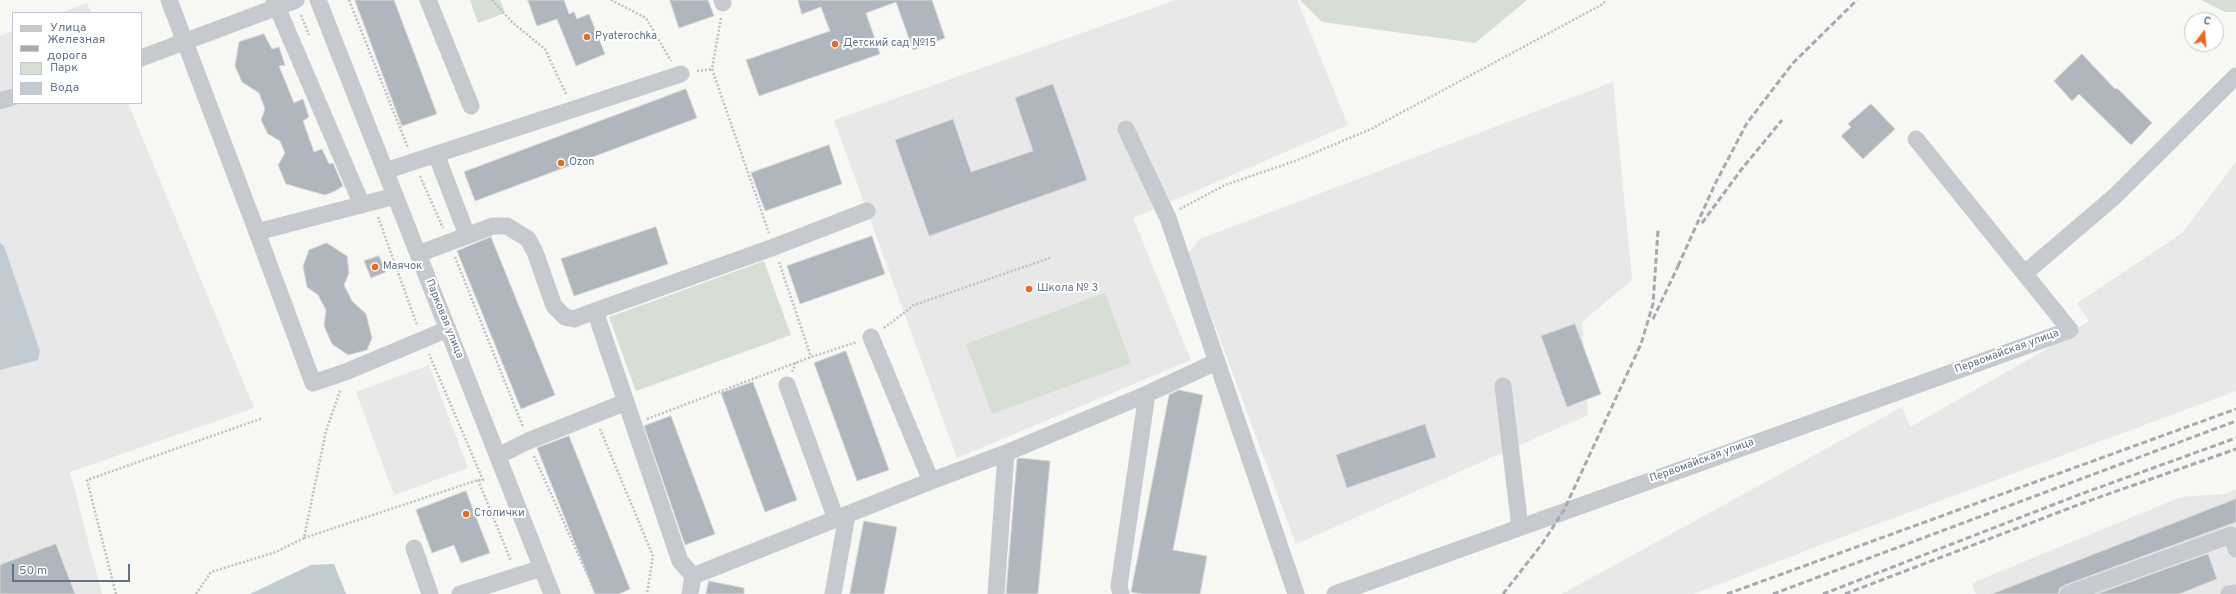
<!DOCTYPE html>
<meta charset="utf-8">
<style>
body{margin:0}
#map{position:relative;width:2236px;height:594px;overflow:hidden;background:#f7f7f3;font-family:Overpass,sans-serif}
canvas{display:block}
.legend{position:absolute;left:12px;top:12px;width:130px;height:92px;box-sizing:border-box;background:#fff;border:1px solid #c1c7cf;margin:0;padding:5px 7px;list-style:none;font-size:12px;color:#637387}
.legend li{display:flex;align-items:center;gap:8px;height:20px}
.legend b{width:20px;border:1px solid #c1c7cf}
.north{position:absolute;left:2184px;top:12px;width:40px;height:40px;box-sizing:border-box;background:#fff;border:1px solid #c1c7cf;border-radius:50%;rotate:16deg;font-size:11px;font-weight:700;line-height:16px;text-align:center;color:#637387}
.north::after{content:'';display:block;margin:auto;width:14px;height:18px;background:#f16619;clip-path:polygon(50% 0,100% 100%,50% 72%,0 100%)}
.scale{position:absolute;left:12px;top:564px;width:118px;height:18px;box-sizing:border-box;border:2px solid #637387;border-top:0;padding-left:5px;font-size:12px;line-height:14px;white-space:nowrap;color:#637387;-webkit-text-stroke:3px #fff;paint-order:stroke}
</style>
<div id="map">
<canvas width="2236" height="594"></canvas>
<ul class="legend">
<li><b style="height:5px;background:#c6c9cd"></b>Улица</li>
<li><b style="height:5px;background:#a6abb2"></b>Железная дорога</li>
<li><b style="height:11px;background:#d7dfd4"></b>Парк</li>
<li><b style="height:11px;background:#c2cbd2"></b>Вода</li>
</ul>
<div class="north">С</div>
<div class="scale">50 m</div>
</div>
<script>
const ctx = document.querySelector('canvas').getContext('2d');
ctx.lineJoin = 'round';
function fillPath(path, color) { ctx.fillStyle = color; ctx.fill(path, 'evenodd'); }
function stroke(path, color, width, dash) { ctx.strokeStyle = color; ctx.lineWidth = width; ctx.lineCap = dash ? 'butt' : 'round'; ctx.setLineDash(dash || []); ctx.stroke(path); }
function label(font, color, halo, rows, align = 'center') {
  ctx.font = font + ' Overpass,sans-serif'; ctx.lineWidth = 4; ctx.setLineDash([]); ctx.textBaseline = 'middle'; ctx.strokeStyle = halo; ctx.fillStyle = color; for (const [text, x, y, turn = 0] of rows) {
    ctx.save(); ctx.translate(x, y); ctx.rotate((+turn || 0) * Math.PI / 180); ctx.textAlign = isNaN(turn) ? turn : align; if (halo) ctx.strokeText(text, 0, 0); ctx.fillText(text, 0, 0); ctx.restore();
  }
}
fillPath(new Path2D(`
 M 1176,0 L 1297,0 L 1348,125 L 1133,218 L 1191,360 L 957,458 L 834,120 Z
 M 87,3 L 91,13 L 60,13 Z
 M 13,31 L 13,103 L 128,103 L 254,408 L 70,472 L 102,594 L 0,594 L 0,36 Z
 M 1613,82 L 1632,280 L 1582,322 L 1588,415 L 1296,544 L 1188,253 L 1200,239 Z
 M 2236,162 L 2236,391 L 1818,546 L 1694,594 L 1562,594 L 1902,407 L 1910,427 L 2042,352 L 2089,321 L 2077,303 L 2182,233 Z
 M 429,365 L 468,468 L 394,495 L 356,392 Z
 M 2236,489 L 2236,594 L 1976,594 L 1972,583 L 2181,497 L 2225,494 Z`), '#e7e8e7');
fillPath(new Path2D(`
 M 470,0 L 500,0 L 505,13 L 478,23 Z
 M 1300,0 L 1527,0 L 1475,43 L 1322,22 Z
 M 2201,0 L 2236,0 L 2236,12 L 2225,12 Z
 M 764,261 L 791,335 L 636,391 L 609,317 Z
 M 1105,293 L 1131,363 L 992,414 L 966,344 Z`), '#d7dfd4');
fillPath(new Path2D(`
 M 0,243 L 4,246 L 40,351 L 38,360 L 0,370 Z
 M 334,564 L 346,594 L 250,594 L 311,565 Z`), '#c2cbd2');
const building = new Path2D(`
 M 355,0 L 394,0 L 437,114 L 402,126 Z
 M 528,0 L 564,0 L 569,14 L 574,12 L 577,19 L 589,14 L 605,54 L 576,66 L 557,19 L 537,26 Z
 M 670,0 L 708,0 L 714,16 L 679,28 Z
 M 798,0 L 932,0 L 945,38 L 913,50 L 896,2 L 866,13 L 880,54 L 759,96 L 746,60 L 830,31 L 821,7 L 802,14 Z
 M 264,34 L 272,49 L 279,47 L 285,65 L 279,66 L 294,103 L 303,99 L 309,117 L 303,121 L 314,152 L 322,149 L 329,164 L 333,163 L 343,186 L 335,191 L 325,195 L 286,184 L 278,165 L 285,153 L 280,141 L 268,134 L 261,120 L 265,109 L 259,93 L 242,82 L 235,66 L 239,42 Z
 M 2082,54 L 2115,89 L 2117,88 L 2152,123 L 2131,145 L 2079,94 L 2072,101 L 2054,81 Z
 M 1053,84 L 1087,180 L 929,236 L 895,140 L 953,119 L 971,172 L 1033,151 L 1015,98 Z
 M 686,89 L 697,118 L 475,201 L 464,172 Z
 M 1871,104 L 1895,129 L 1863,159 L 1841,136 L 1851,127 L 1848,124 Z
 M 829,145 L 842,184 L 765,211 L 751,173 Z
 M 656,227 L 668,264 L 574,296 L 561,259 Z
 M 872,236 L 885,274 L 800,304 L 787,266 Z
 M 491,237 L 555,395 L 521,409 L 457,251 Z
 M 327,243 L 347,256 L 349,273 L 344,285 L 352,301 L 366,314 L 372,338 L 367,350 L 348,355 L 332,344 L 324,326 L 326,310 L 318,295 L 307,287 L 303,266 L 309,250 Z
 M 379,256 L 386,272 L 371,278 L 364,261 Z
 M 1575,324 L 1601,394 L 1567,407 L 1541,336 Z
 M 846,351 L 889,470 L 857,481 L 814,363 Z
 M 753,382 L 797,500 L 765,512 L 721,393 Z
 M 1179,390 L 1203,395 L 1173,550 L 1207,556 L 1200,594 L 1142,594 L 1131,592 L 1169,395 Z
 M 671,416 L 715,534 L 685,545 L 644,426 Z
 M 1425,424 L 1436,457 L 1347,488 L 1336,455 Z
 M 569,436 L 630,589 L 619,594 L 595,594 L 537,448 Z
 M 1020,458 L 1050,461 L 1038,594 L 1006,594 L 1017,459 Z
 M 466,491 L 490,553 L 461,563 L 454,545 L 432,553 L 416,510 Z
 M 2236,499 L 2236,522 L 2065,585 L 2060,588 L 2058,594 L 1992,594 Z
 M 864,521 L 897,527 L 884,594 L 850,594 Z
 M 56,544 L 75,594 L 0,594 L 0,565 Z
 M 2208,554 L 2217,579 L 2179,594 L 2097,594 Z
 M 709,581 L 744,588 L 744,594 L 706,594 Z`);
fillPath(building, '#afb6bd');
stroke(building, '#d8d9d6', 1);
stroke(new Path2D(`
 M 349,0 L 408,148
 M 492,0 L 513,23 L 545,49 L 566,94
 M 611,0 L 646,18 L 671,61
 M 301,15 L 309,35
 M 721,18 L 712,69 L 769,233
 M 697,71 L 712,69
 M 420,176 L 443,228
 M 1180,209 L 1225,185 L 1295,161 L 1371,129 L 1603,4 L 1606,0
 M 378,217 L 417,325
 M 455,257 L 523,427
 M 779,262 L 811,357
 M 884,328 L 914,305 L 1050,258
 M 792,372 L 796,362
 M 647,419 L 811,357 L 857,342
 M 600,429 L 653,556 L 647,594
 M 534,456 L 596,594
 M 478,480 L 511,561
 M 304,538 L 478,480 L 483,480 L 429,354
 M 116,594 L 87,480 L 263,418
 M 196,594 L 211,572 L 276,552 L 304,538 L 326,431 L 340,391`), '#bfc1c4', 2.5, [2, 2]);
stroke(new Path2D(`
 M 169,0 L 257,232
 M 274,0 L 362,205
 M 318,0 L 552,594
 M 428,0 L 471,106
 M 722,0 L 723,3
 M 141,58 L 296,0
 M 0,101 L 13,97
 M 1126,129 L 1168,218 L 1296,594
 M 436,154 L 467,235
 M 385,171 L 681,74
 M 395,196 L 257,232 L 313,383 L 348,371 L 448,329
 M 418,254 L 493,226 L 507,226 L 528,239 L 535,252 L 554,306 L 565,317 L 574,319 L 595,311
 M 2025,273 L 2114,197 L 2236,76
 M 871,337 L 931,481
 M 787,385 L 836,519
 M 1503,386 L 1520,527
 M 498,456 L 528,441 L 626,402
 M 414,548 L 430,594
 M 693,576 L 680,561 L 595,311 L 774,247 L 867,211
 M 693,576 L 931,481 L 1006,453 L 1147,394 L 1216,362
 M 460,594 L 542,568
 M 690,594 L 693,576
 M 833,594 L 847,515
 M 996,594 L 1006,453
 M 1121,594 L 1119,586 L 1147,394
 M 1335,594 L 2070,330 L 1916,139
 M 2068,594 L 2231,535 L 2236,549
 M 2229,594 L 2236,593`), '#c6c9cd', 17);
stroke(new Path2D(`
 M 1702,223 L 1741,170 L 1782,120
 M 1678,266 L 1715,184 L 1747,123 L 1793,63 L 1857,0
 M 1653,319 L 1680,262
 M 1503,594 L 1542,544 L 1564,510 L 1641,344 L 1653,304 L 1658,230
 M 1727,594 L 2236,409
 M 1773,594 L 2236,421
 M 1823,594 L 2081,494 L 2236,438
 M 1845,594 L 2083,503 L 2236,449`), '#a6abb2', 3, [6, 3]);
for (const [x, y, r, color] of [
 [587,37,4,"#f16619"],
 [835,44,4,"#f16619"],
 [561,163,4,"#f16619"],
 [375,267,4,"#f16619"],
 [1029,289,4,"#f16619"],
 [466,514,4,"#f16619"]
]) { const dot = new Path2D(); dot.arc(x, y, r, 0, 2 * Math.PI); ctx.fillStyle = color; ctx.fill(dot); stroke(dot, '#fff', 1.5); }
label('11px', '#637387', '#fff', [
 ["Pyaterochka",595,37],
 ["Детский сад №15",843,44],
 ["Ozon",569,163],
 ["Маячок",383,267],
 ["Школа № 3",1037,289],
 ["Столички",474,514]
], 'left');
label('11px', '#637387', '#fff', [
 ["Парковая улица",444,319,68],
 ["Первомайская улица",2007,352,-20],
 ["Первомайская улица",1702,461,-20]
]);
</script>
